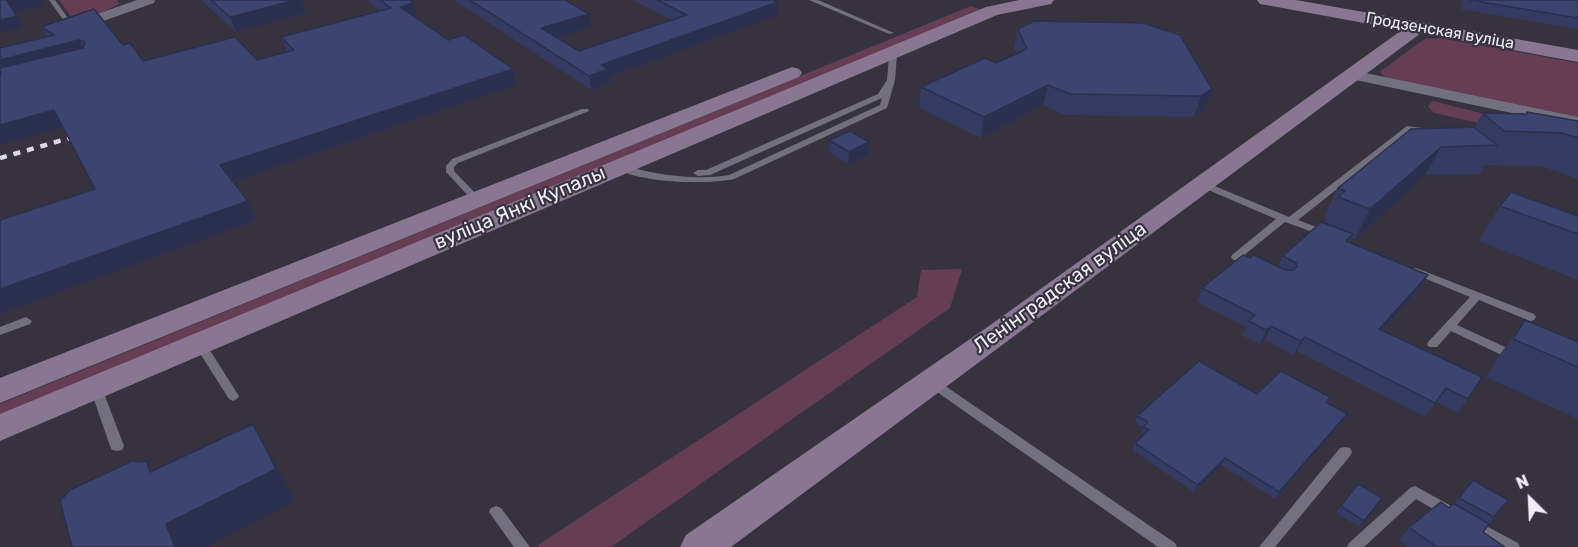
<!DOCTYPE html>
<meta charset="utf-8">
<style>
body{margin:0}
#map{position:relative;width:1578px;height:547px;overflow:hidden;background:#36333f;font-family:Rubik,sans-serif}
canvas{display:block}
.north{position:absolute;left:1500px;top:469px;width:60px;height:60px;-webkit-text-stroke:4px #36333f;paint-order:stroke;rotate:336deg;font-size:16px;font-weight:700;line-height:24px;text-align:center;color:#efedf5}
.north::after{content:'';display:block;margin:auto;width:21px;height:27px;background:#efedf5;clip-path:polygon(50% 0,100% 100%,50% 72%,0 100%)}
</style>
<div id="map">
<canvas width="1578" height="547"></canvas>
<div class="north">N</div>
</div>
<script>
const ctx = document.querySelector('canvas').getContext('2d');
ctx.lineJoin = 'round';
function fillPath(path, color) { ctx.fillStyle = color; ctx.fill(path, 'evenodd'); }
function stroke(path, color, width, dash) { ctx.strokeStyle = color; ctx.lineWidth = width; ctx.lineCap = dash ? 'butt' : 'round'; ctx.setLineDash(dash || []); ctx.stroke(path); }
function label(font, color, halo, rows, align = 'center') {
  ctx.font = font + ' Rubik,sans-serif'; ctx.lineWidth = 4.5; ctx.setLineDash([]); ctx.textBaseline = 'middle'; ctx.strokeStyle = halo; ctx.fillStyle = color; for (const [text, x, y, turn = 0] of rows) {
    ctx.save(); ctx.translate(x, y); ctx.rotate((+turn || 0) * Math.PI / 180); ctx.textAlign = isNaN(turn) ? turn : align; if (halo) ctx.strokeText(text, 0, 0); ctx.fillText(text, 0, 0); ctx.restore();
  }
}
fillPath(new Path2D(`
 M 59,0 L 117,0 L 120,4 L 88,18 L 73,19 Z
 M 971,6 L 981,10 L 0,415 L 0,404 Z
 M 1440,38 L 1578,63 L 1578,118 L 1393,80 L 1382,75 L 1381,71 L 1419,43 L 1425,39 Z
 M 1433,101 L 1500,118 L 1506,129 L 1434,113 L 1428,106 Z
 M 962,269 L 950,308 L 611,547 L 539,547 L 538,545 L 917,297 L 921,270 Z`), '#653e53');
fillPath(new Path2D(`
 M 49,0 L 55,0 L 75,28 L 74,29 L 70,29 Z
 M 809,0 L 818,0 L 894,33 L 889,34 Z
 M 893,49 L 900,51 L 897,55 L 895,80 L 887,108 L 734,179 C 708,185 635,183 614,167 L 618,164 C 653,174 692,181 729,175 L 880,105 L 882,98 L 710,175 L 698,176 L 693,173 L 698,170 L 706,170 L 878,94 L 887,80 L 889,55 Z
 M 582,109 L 588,109 L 589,111 L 458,163 L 454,167 L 454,171 L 480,198 L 482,200 L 480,202 L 474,202 L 446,172 L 446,166 L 452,159 Z
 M 1407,126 L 1422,128 L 1426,131 L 1422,134 L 1409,132 L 1298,220 L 1327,231 L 1329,233 L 1327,235 L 1321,235 L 1285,222 L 1243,256 L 1256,264 L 1255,266 L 1247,266 L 1232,259 L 1231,257 L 1232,255 L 1276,219 L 1199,186 L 1197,184 L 1199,182 L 1205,182 L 1289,217 Z
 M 1416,268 L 1534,314 L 1536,317 L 1534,320 L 1530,321 L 1479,300 L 1457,325 L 1518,353 L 1520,356 L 1518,359 L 1510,359 L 1451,331 L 1437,347 L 1429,347 L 1427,344 L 1429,341 L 1470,297 L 1412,273 L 1411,271 L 1412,269 Z
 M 26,317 L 32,321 L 30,324 L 0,335 L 0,327 Z
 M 200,340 L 204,341 L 237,393 L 239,396 L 237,399 L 233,401 L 229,399 L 194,344 L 196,341 Z
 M 931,378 L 935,379 L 1175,543 L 1177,547 L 1158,547 L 927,385 L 925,382 L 927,379 Z
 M 96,384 L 100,385 L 102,388 L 124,446 L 122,450 L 117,451 L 112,450 L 110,446 L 90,388 L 92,385 Z
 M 1345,447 L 1350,448 L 1352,452 L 1350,456 L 1275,547 L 1259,547 L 1340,448 Z
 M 1415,486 L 1455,508 L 1457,512 L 1455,516 L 1450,518 L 1445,516 L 1416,499 L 1364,547 L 1347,547 L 1349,543 L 1410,488 Z
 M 496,506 L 501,508 L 530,547 L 514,547 L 489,512 L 491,508 Z
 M 1471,518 L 1518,543 L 1520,547 L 1500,547 L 1466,528 L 1464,524 L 1466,520 Z`), '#73707d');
fillPath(new Path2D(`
 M 137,0 L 155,0 L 154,3 L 81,29 L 76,30 L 69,26 L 71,23 Z
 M 1351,70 L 1578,117 L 1578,127 L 1346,78 L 1343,75 Z`), '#73707d');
fillPath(new Path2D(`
 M 1019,0 L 1054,0 L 1051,4 L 997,15 L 0,441 L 0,414 L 986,7 Z
 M 1257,0 L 1296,0 L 1578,50 L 1578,62 L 1421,33 L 731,547 L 680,547 L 686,535 L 986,328 L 1402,30 L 1266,5 L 1260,4 Z
 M 792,67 L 799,69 L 802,73 L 799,77 L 0,403 L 0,378 Z`), '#897692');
stroke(new Path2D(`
 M 0,158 L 77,136`), '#dcdae2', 4.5, [7, 7]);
fillPath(new Path2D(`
 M 201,0 L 301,0 L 306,13 L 236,32 Z
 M 367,0 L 409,0 L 418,18 L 448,40 L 513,69 L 516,85 L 233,182 L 248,201 L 256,220 L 0,314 L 0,220 L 95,189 L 63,127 L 1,74 L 47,37 L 41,27 L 123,45 L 143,61 L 257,60 L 287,52 L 281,37 L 380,11 Z
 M 454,0 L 565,0 L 591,27 L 557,38 L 579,51 L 672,20 L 633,0 L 773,0 L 778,2 L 778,15 L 609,77 L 610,84 L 591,90 Z
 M 1461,0 L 1578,0 L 1578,29 L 1461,9 Z
 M 1018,29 L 1212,89 L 1205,110 L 1194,117 L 1065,115 L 1043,105 L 981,138 L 919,108 L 921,87 L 996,63 L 1017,54 L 1014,48 Z
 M 1527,112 L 1578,121 L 1578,179 L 1541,166 L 1485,165 L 1480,174 L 1425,175 L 1355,239 L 1351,238 L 1349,242 L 1428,275 L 1419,289 L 1383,330 L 1468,399 L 1458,413 L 1436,402 L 1425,417 L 1297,351 L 1293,355 L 1265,340 L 1260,344 L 1242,335 L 1246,327 L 1197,302 L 1202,288 L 1250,258 L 1278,267 L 1283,256 L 1326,224 L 1327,220 L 1324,218 L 1338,188 L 1474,128 L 1483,113 L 1526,114 Z
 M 829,140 L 869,142 L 869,154 L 848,164 L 829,152 Z
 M 1500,206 L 1578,216 L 1578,280 L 1478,241 Z
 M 1525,320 L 1578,342 L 1578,419 L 1486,377 L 1498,357 Z
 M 1257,394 L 1330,397 L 1327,403 L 1347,414 L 1343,421 L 1275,499 L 1221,465 L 1194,492 L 1132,450 L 1135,443 L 1143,435 L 1141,433 L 1143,428 L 1135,422 L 1137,416 Z
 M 1459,498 L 1508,500 L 1483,532 L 1505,547 L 1408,547 L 1399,540 L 1409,527 L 1449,508 Z
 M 1377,505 L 1359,527 L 1336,513 L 1341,506 Z`), '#343a60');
fillPath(new Path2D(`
 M 9,0 L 42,0 L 45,5 L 13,12 L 7,1 Z
 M 296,0 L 301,0 L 306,13 L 236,32 L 230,17 Z
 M 778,2 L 778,15 L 609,77 L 610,84 L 591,90 L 589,76 L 601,65 Z
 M 413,3 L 418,18 L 400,7 Z
 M 589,14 L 591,27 L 544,42 L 541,28 Z
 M 17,16 L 23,28 L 0,33 L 0,20 Z
 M 79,40 L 87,56 L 0,71 L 0,60 Z
 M 513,69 L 516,85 L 229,183 L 220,165 Z
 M 1048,85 L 1043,105 L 981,138 L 984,117 Z
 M 1212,89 L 1205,110 L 1194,117 L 1201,96 Z
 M 54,110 L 64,127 L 0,145 L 0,125 Z
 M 869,142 L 869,154 L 848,164 L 849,152 Z
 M 1441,147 L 1425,175 L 1355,239 L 1370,209 Z
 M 248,201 L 256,220 L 0,314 L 0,289 Z
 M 1428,275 L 1419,289 L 1371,343 L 1379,329 Z
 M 1271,326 L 1265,340 L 1260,344 L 1266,330 Z
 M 1305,337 L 1297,351 L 1293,355 L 1301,341 Z
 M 1347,414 L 1343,421 L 1275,499 L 1279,492 Z
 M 253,424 L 271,456 L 295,501 L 207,547 L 175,547 L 166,524 Z
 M 1225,458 L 1221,465 L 1194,492 L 1198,485 Z`), '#2a304e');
const building = new Path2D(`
 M 0,0 L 9,0 L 7,1 L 17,16 L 0,20 Z
 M 211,0 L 296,0 L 230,17 Z
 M 380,0 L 409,0 L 413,3 L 400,7 L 448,40 L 464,35 L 513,69 L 220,165 L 248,201 L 0,289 L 0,220 L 95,189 L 54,110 L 0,125 L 0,75 L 1,74 L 0,68 L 83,48 L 85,42 L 79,40 L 0,60 L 0,48 L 54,35 L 41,27 L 94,9 L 123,45 L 130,43 L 143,61 L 235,37 L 257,60 L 294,50 L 281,37 L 391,8 Z
 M 470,0 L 565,0 L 589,14 L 541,28 L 579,51 L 687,15 L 657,0 L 773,0 L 778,2 L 601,65 L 608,69 L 589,76 Z
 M 1470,0 L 1578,0 L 1578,18 Z
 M 1034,21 L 1143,23 L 1180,35 L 1212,89 L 1201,96 L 1070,94 L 1048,85 L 984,117 L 921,87 L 985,58 L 996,63 L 1027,49 L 1018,29 Z
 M 1527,112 L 1578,121 L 1578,138 L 1562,133 L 1504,131 L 1483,113 L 1527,114 Z
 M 1473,127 L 1497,145 L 1441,147 L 1370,209 L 1338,197 L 1345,191 L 1338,188 L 1411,129 Z
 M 850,131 L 869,142 L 849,152 L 829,140 Z
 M 1511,192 L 1578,216 L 1578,234 L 1500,206 Z
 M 1321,222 L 1353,234 L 1346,241 L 1428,275 L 1379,329 L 1482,377 L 1468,399 L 1446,388 L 1435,403 L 1305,337 L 1301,341 L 1271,326 L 1266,330 L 1249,321 L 1255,315 L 1202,288 L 1243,255 L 1250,258 L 1254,255 L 1285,270 L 1294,270 L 1297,267 L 1296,263 L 1283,256 Z
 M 1525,320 L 1578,342 L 1578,367 L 1513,339 Z
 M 1199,361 L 1257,394 L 1281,371 L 1330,397 L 1326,402 L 1347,414 L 1279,492 L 1225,458 L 1198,485 L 1135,443 L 1149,430 L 1143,427 L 1148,422 L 1137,416 Z
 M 253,424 L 276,469 L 166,524 L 175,547 L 72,547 L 60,501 L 70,490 L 132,461 L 147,462 L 150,472 Z
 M 1473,480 L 1508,500 L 1494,517 L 1459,498 Z
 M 1358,484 L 1382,498 L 1364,521 L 1341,506 Z
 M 1441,502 L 1449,508 L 1453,503 L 1489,524 L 1483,532 L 1505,547 L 1437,547 L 1409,527 Z`);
fillPath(building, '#3c4470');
stroke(building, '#2a304e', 1.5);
label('16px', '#efedf5', '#36333f', [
 ["Гродзенская вуліца",1440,31,10]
]);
label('20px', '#efedf5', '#36333f', [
 ["вуліца Янкі Купалы",520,208,-23],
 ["Ленінградская вуліца",1060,288,-36]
]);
</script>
